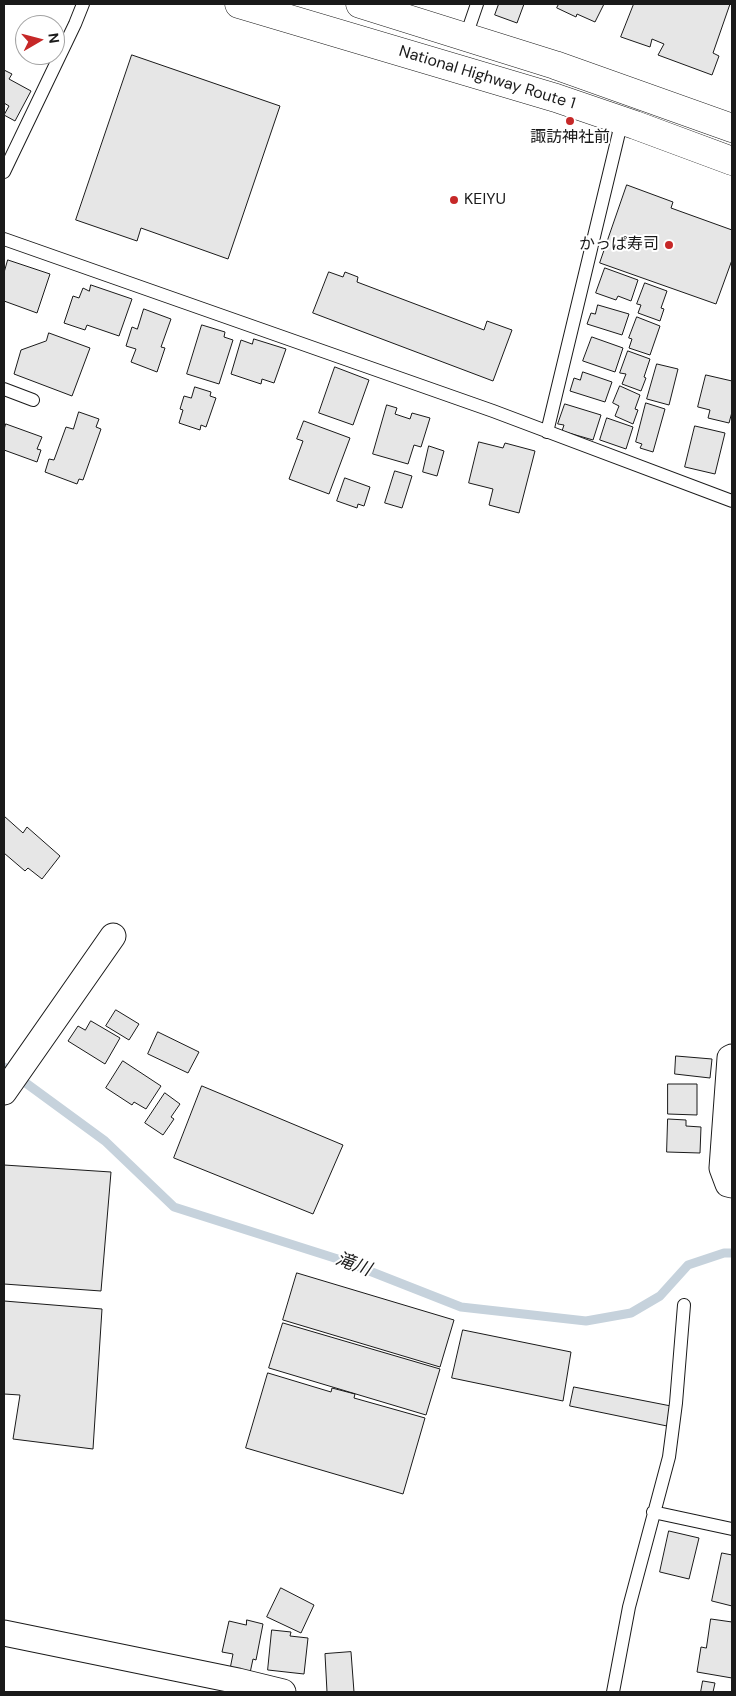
<!DOCTYPE html>
<meta charset="utf-8">
<style>
body{margin:0}
#map{position:relative;width:736px;height:1696px;overflow:hidden;background:#fff;font-family:"DM Sans",sans-serif}
canvas{display:block}
.frame{position:absolute;inset:0;border:5px solid #1a1a1a;pointer-events:none}
.north{position:absolute;left:15px;top:15px;width:50px;height:50px;box-sizing:border-box;background:#fff;border:1px solid #a3a3a3;border-radius:50%;rotate:82deg;font-size:14px;font-weight:700;line-height:20px;text-align:center;color:#1a1a1a}
.north::after{content:'';display:block;margin:auto;width:18px;height:22px;background:#c62828;clip-path:polygon(50% 0,100% 100%,50% 72%,0 100%)}
</style>
<div id="map">
<canvas width="736" height="1696"></canvas>
<div class="frame"></div>
<div class="north">N</div>
</div>
<script>
const ctx = document.querySelector('canvas').getContext('2d');
ctx.lineJoin = 'round';
function stroke(path, color, width, dash) { ctx.strokeStyle = color; ctx.lineWidth = width; ctx.lineCap = dash ? 'butt' : 'round'; ctx.setLineDash(dash || []); ctx.stroke(path); }
function fillPath(path, color) { ctx.fillStyle = color; ctx.fill(path, 'evenodd'); }
function label(font, color, halo, rows, align = 'center') {
  ctx.font = font + ' "DM Sans","Noto Sans JP",sans-serif'; ctx.lineWidth = 4; ctx.setLineDash([]); ctx.textBaseline = 'middle'; ctx.strokeStyle = halo; ctx.fillStyle = color; for (const [text, x, y, turn = 0] of rows) {
    ctx.save(); ctx.translate(x, y); ctx.rotate((+turn || 0) * Math.PI / 180); ctx.textAlign = isNaN(turn) ? turn : align; if (halo) ctx.strokeText(text, 0, 0); ctx.fillText(text, 0, 0); ctx.restore();
  }
}
stroke(new Path2D(`
 M 4,1067 L 105,1141 L 174,1207 L 344,1261 L 461,1307 L 586,1321 L 631,1313 L 660,1296 L 688,1265 L 724,1253 L 732,1253`), '#c6d2dc', 9);
const building = new Path2D(`
 M 499,4 L 524,4 L 517,23 L 495,15 Z
 M 559,4 L 604,4 L 595,22 L 577,14 L 576,17 L 557,8 Z
 M 634,4 L 730,4 L 713,53 L 719,56 L 712,75 L 658,55 L 664,44 L 652,39 L 650,47 L 621,37 Z
 M 132,55 L 280,106 L 228,259 L 141,228 L 137,241 L 76,220 Z
 M 4,70 L 12,74 L 9,79 L 31,91 L 15,121 L 4,115 L 9,106 L 4,103 Z
 M 627,185 L 673,202 L 671,208 L 732,230 L 732,260 L 716,304 L 600,263 Z
 M 8,260 L 50,274 L 37,313 L 4,301 L 4,273 Z
 M 605,268 L 638,280 L 631,301 L 618,296 L 616,300 L 596,293 Z
 M 329,272 L 343,277 L 345,272 L 358,277 L 357,282 L 484,330 L 487,321 L 512,330 L 493,381 L 313,313 Z
 M 645,283 L 667,291 L 661,308 L 664,309 L 660,321 L 638,313 L 641,305 L 637,304 Z
 M 91,285 L 132,299 L 119,336 L 87,325 L 85,330 L 64,323 L 73,296 L 79,298 L 83,288 L 89,291 Z
 M 598,305 L 629,314 L 622,335 L 587,324 L 591,313 L 595,314 Z
 M 144,309 L 171,319 L 161,347 L 165,348 L 157,372 L 131,362 L 136,349 L 126,346 L 132,327 L 137,329 Z
 M 637,317 L 660,326 L 650,355 L 629,348 L 632,339 L 629,338 Z
 M 202,325 L 225,332 L 224,337 L 233,340 L 219,384 L 187,374 Z
 M 49,333 L 90,348 L 72,396 L 14,374 L 21,350 L 46,341 Z
 M 592,337 L 623,348 L 615,372 L 583,361 Z
 M 254,339 L 286,349 L 274,383 L 262,379 L 261,384 L 231,374 L 241,340 L 252,344 Z
 M 628,351 L 650,359 L 644,377 L 646,378 L 641,391 L 622,384 L 626,374 L 620,373 Z
 M 657,364 L 678,369 L 669,405 L 647,399 Z
 M 335,367 L 369,380 L 353,425 L 319,413 Z
 M 583,372 L 612,382 L 605,402 L 570,391 L 574,378 L 580,380 Z
 M 706,375 L 732,381 L 732,412 L 729,423 L 708,418 L 710,410 L 698,407 Z
 M 620,386 L 640,395 L 635,409 L 638,410 L 633,424 L 615,416 L 619,406 L 613,403 Z
 M 195,387 L 211,392 L 210,396 L 216,398 L 206,427 L 201,425 L 200,430 L 179,423 L 183,410 L 180,409 L 184,396 L 191,398 Z
 M 646,403 L 665,409 L 653,452 L 640,448 L 642,444 L 636,442 Z
 M 565,404 L 601,415 L 593,440 L 562,431 L 564,425 L 558,424 Z
 M 387,405 L 397,408 L 395,414 L 410,419 L 412,413 L 430,418 L 421,447 L 414,445 L 408,464 L 373,454 Z
 M 79,412 L 99,419 L 96,427 L 101,429 L 83,480 L 79,479 L 77,484 L 45,472 L 49,459 L 54,460 L 66,427 L 73,429 Z
 M 607,418 L 633,427 L 626,449 L 600,440 Z
 M 304,421 L 350,438 L 329,494 L 289,479 L 303,441 L 297,439 Z
 M 6,424 L 42,437 L 37,449 L 41,450 L 37,462 L 4,450 L 4,430 Z
 M 695,426 L 725,433 L 715,474 L 685,467 Z
 M 479,442 L 503,448 L 505,443 L 535,451 L 519,513 L 489,505 L 493,489 L 469,483 Z
 M 429,446 L 444,451 L 437,476 L 423,472 Z
 M 395,471 L 412,476 L 402,508 L 385,503 Z
 M 345,478 L 370,487 L 364,506 L 358,504 L 357,508 L 337,501 Z
 M 4,816 L 23,833 L 27,827 L 60,856 L 42,879 L 28,868 L 25,871 L 4,853 Z
 M 116,1010 L 139,1024 L 129,1040 L 106,1026 Z
 M 91,1021 L 120,1038 L 105,1064 L 68,1041 L 78,1026 L 85,1030 Z
 M 158,1032 L 199,1052 L 188,1073 L 148,1054 Z
 M 676,1056 L 712,1059 L 710,1078 L 675,1074 Z
 M 123,1061 L 161,1086 L 146,1109 L 134,1102 L 132,1105 L 106,1088 Z
 M 668,1084 L 697,1084 L 697,1115 L 668,1114 Z
 M 202,1086 L 343,1145 L 313,1214 L 174,1158 Z
 M 165,1093 L 180,1104 L 171,1117 L 174,1119 L 163,1135 L 145,1123 Z
 M 668,1119 L 686,1120 L 686,1126 L 701,1127 L 700,1153 L 667,1152 Z
 M 4,1165 L 111,1172 L 101,1291 L 4,1284 Z
 M 297,1273 L 454,1320 L 440,1367 L 283,1320 Z
 M 4,1301 L 102,1309 L 93,1449 L 13,1439 L 20,1395 L 4,1394 Z
 M 283,1323 L 440,1369 L 426,1415 L 269,1368 Z
 M 463,1330 L 571,1352 L 563,1401 L 452,1378 Z
 M 268,1373 L 331,1392 L 332,1388 L 355,1394 L 354,1398 L 425,1418 L 403,1494 L 246,1448 Z
 M 574,1387 L 671,1406 L 667,1426 L 570,1406 Z
 M 669,1531 L 699,1538 L 689,1579 L 660,1572 Z
 M 722,1553 L 732,1555 L 732,1606 L 712,1601 Z
 M 281,1588 L 314,1605 L 301,1633 L 267,1617 Z
 M 711,1619 L 732,1622 L 732,1678 L 697,1672 L 701,1647 L 706,1648 Z
 M 247,1620 L 263,1624 L 256,1660 L 253,1659 L 250,1673 L 230,1669 L 233,1654 L 222,1652 L 229,1621 L 246,1625 Z
 M 272,1630 L 291,1632 L 290,1636 L 308,1638 L 304,1674 L 268,1670 Z
 M 351,1652 L 354,1692 L 327,1692 L 325,1654 Z
 M 703,1681 L 715,1683 L 713,1692 L 701,1692 Z`);
fillPath(building, '#e6e6e6');
stroke(building, '#1a1a1a', 1);
const service = new Path2D(`
 M 466,36 L 477,4
 M 4,172 L 75,24 L 83,4
 M 4,239 L 493,411 L 732,501
 M 4,389 L 33,400
 M 547,432 L 622,120
 M 653,1512 L 732,1529
 M 613,1692 L 629,1607 L 669,1457 L 676,1403 L 684,1305`);
const minor = new Path2D(`
 M 732,1057 L 730,1058 L 722,1168 L 728,1184 L 732,1185
 M 4,1092 L 113,936
 M 4,1633 L 238,1681 L 283,1692`);
const trunk = new Path2D(`
 M 239,4 L 556,98 L 635,125 L 732,161
 M 360,4 L 555,65 L 732,128`);
stroke(service, '#1a1a1a', 14);
stroke(minor, '#1a1a1a', 27);
stroke(trunk, '#1a1a1a', 29);
stroke(service, '#fff', 12);
stroke(minor, '#fff', 25);
stroke(trunk, '#fff', 28);
for (const [x, y, r, color] of [
 [570,121,5,"#c62828"],
 [454,200,5,"#c62828"],
 [669,245,5,"#c62828"]
]) { const dot = new Path2D(); dot.arc(x, y, r, 0, 2 * Math.PI); ctx.fillStyle = color; ctx.fill(dot); stroke(dot, '#fff', 2); }
label('16px', '#1a1a1a', '#fff', [
 ["National Highway Route 1",487,78,17]
]);
label('16px', '#1a1a1a', '#fff', [
 ["諏訪神社前",570,138],
 ["KEIYU",464,200,"left"],
 ["かっぱ寿司",659,245,"right"]
]);
label('italic 18px', '#1a1a1a', '#fff', [
 ["滝川",353,1265,20]
]);
</script>
